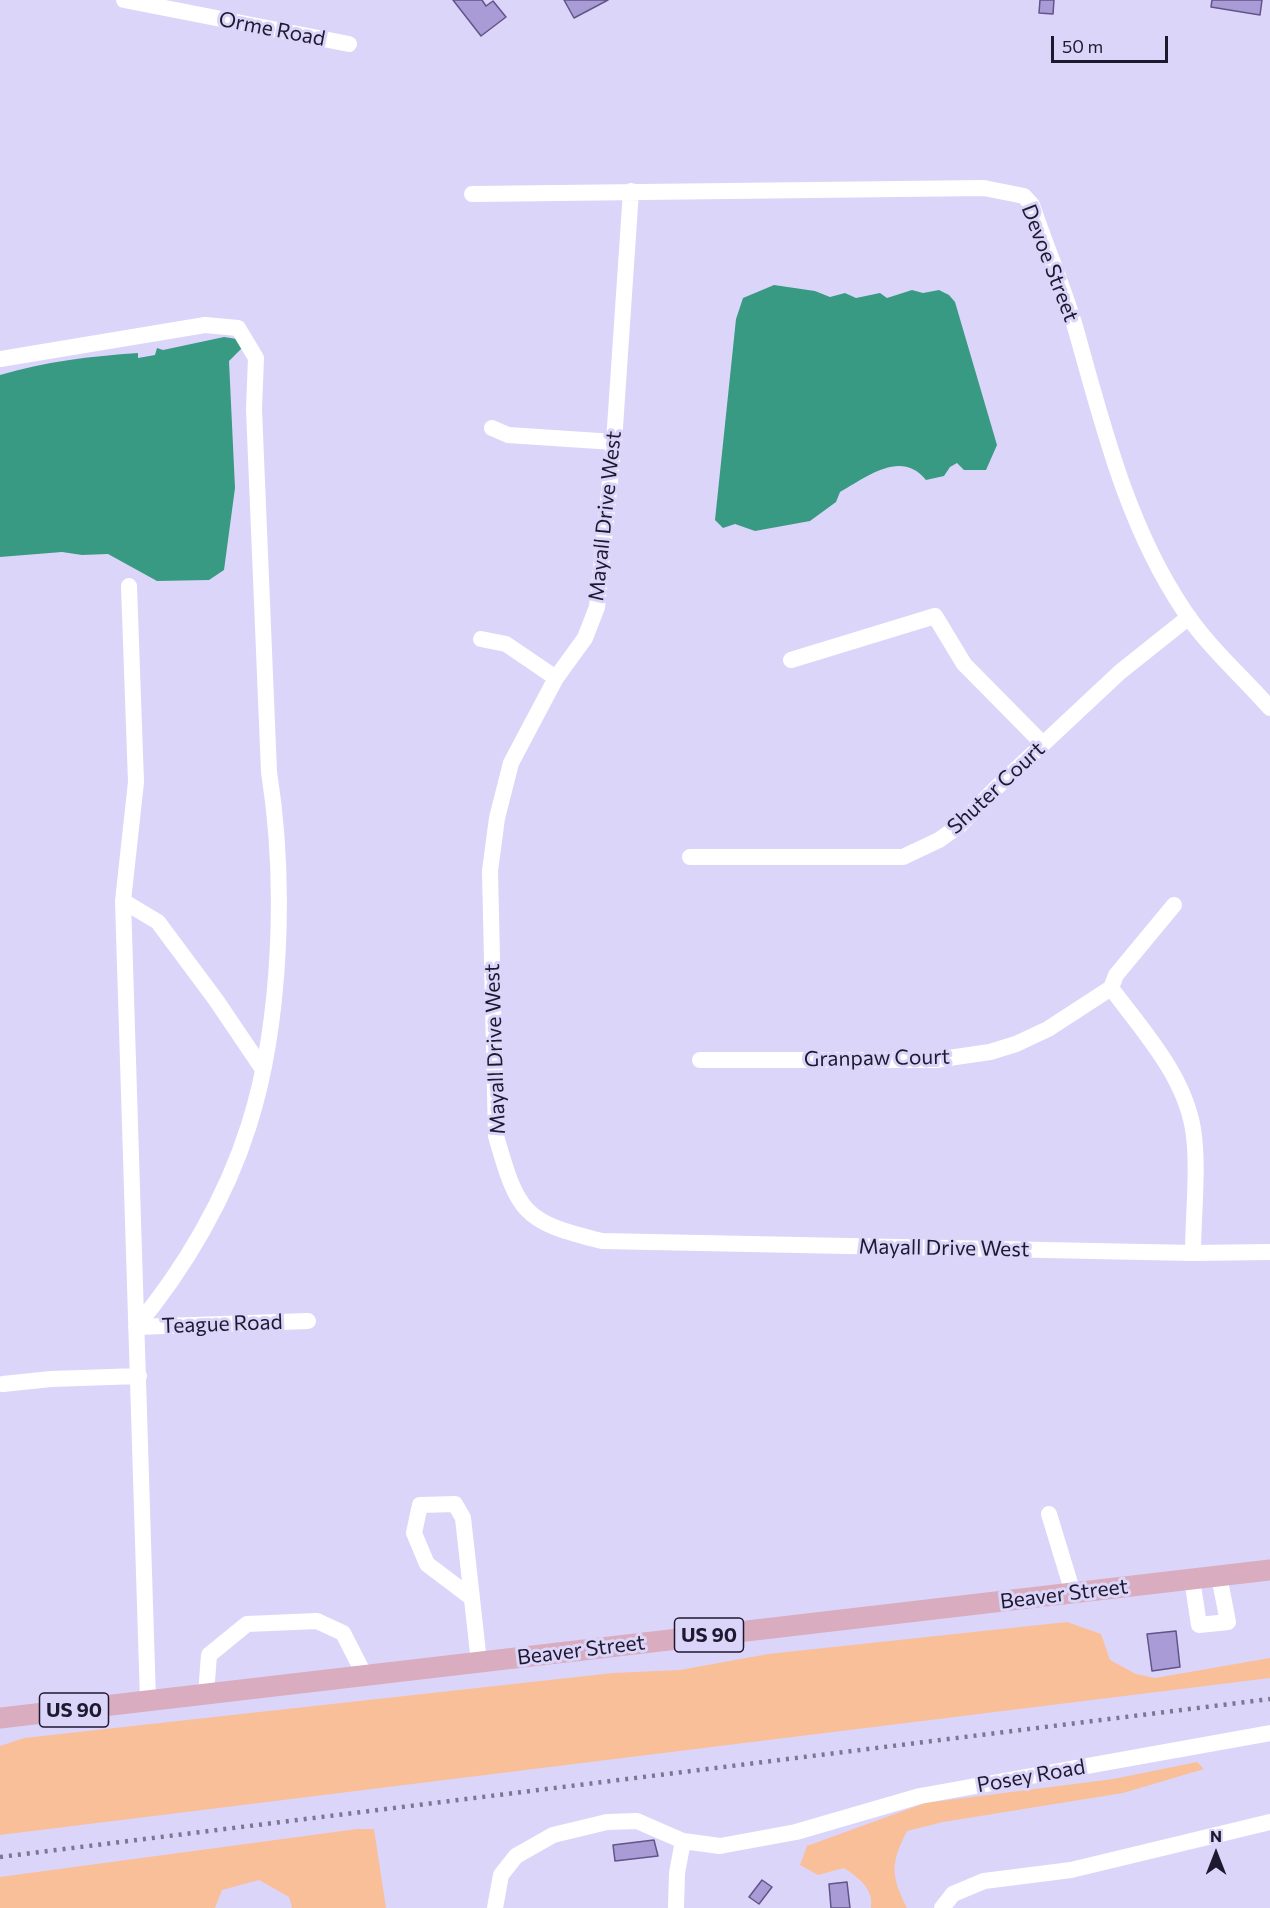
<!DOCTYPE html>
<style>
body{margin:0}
#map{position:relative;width:1270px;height:1908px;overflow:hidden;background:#dcd5fa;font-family:Commissioner,sans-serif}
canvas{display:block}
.north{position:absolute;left:1186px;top:1824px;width:60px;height:60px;-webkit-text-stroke:4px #dcd5fa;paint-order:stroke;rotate:0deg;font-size:16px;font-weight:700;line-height:24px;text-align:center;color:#1f192f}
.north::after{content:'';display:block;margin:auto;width:21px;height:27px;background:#1f192f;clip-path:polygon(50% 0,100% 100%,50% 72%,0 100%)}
.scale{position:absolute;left:1051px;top:36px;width:117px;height:27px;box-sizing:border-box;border:3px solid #1f192f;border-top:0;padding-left:8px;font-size:18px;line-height:21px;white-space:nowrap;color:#1f192f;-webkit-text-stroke:4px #dcd5fa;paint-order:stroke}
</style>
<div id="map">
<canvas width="1270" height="1908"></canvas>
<div class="north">N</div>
<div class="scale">50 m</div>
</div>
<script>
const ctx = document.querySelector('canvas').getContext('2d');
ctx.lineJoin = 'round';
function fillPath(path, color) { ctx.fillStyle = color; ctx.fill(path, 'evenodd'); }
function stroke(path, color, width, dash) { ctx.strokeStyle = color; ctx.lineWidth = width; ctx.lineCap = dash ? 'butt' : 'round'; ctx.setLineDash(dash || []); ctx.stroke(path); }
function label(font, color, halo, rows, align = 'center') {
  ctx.font = font + ' Commissioner,sans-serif'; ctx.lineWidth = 6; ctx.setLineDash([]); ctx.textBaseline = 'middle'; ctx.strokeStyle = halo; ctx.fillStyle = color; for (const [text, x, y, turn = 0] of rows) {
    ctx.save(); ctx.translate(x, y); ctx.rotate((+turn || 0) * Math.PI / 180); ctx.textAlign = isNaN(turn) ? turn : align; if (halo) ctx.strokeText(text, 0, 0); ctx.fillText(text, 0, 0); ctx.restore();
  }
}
fillPath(new Path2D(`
 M 1067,1622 L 1101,1634 L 1110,1660 L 1136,1674 L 1155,1678 L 1270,1658 L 1270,1678 L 0,1835 L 0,1746 L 24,1738 L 613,1673 L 680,1670 L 768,1654 Z
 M 1197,1762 L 1204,1769 L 1123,1793 L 943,1822 L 907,1831 C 890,1864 891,1876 907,1908 L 871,1908 C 874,1889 859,1878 844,1868 L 818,1875 L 800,1865 L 807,1846 L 925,1803 L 1113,1779 Z
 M 357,1829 L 374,1829 L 386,1908 L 292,1908 L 289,1897 L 259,1880 L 222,1890 L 215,1908 L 0,1908 L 0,1877 Z`), '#f9bf99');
fillPath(new Path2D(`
 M 774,285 L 815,291 L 830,297 L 845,293 L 856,298 L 880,293 L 887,298 L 912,290 L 923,293 L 939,290 L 949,295 L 955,302 L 997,445 L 986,470 L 964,470 L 957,463 L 950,467 L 944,476 L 926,480 C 901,449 867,477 840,492 L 836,502 L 810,521 L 755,531 L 735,524 L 723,528 L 715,520 L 736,319 L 743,298 Z
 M 224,337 L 237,339 L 244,346 L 229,361 L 235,488 L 224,570 L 209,580 L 157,581 L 108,554 L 82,555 L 62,552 L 0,557 L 0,375 C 44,362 91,356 138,353 L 138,358 L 155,355 L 157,348 L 163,350 Z`), '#399a83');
const building = new Path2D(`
 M 453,0 L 482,0 L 486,6 L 493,1 L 506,17 L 481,36 Z
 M 564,0 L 608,0 L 574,18 Z
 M 1040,0 L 1054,0 L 1053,14 L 1039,13 Z
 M 1212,0 L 1262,0 L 1260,15 L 1211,7 Z
 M 1176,1631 L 1180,1667 L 1152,1671 L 1147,1634 Z
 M 654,1840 L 658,1856 L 615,1861 L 613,1845 Z
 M 762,1880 L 772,1887 L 759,1904 L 749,1897 Z
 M 847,1882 L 850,1908 L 831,1908 L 829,1884 Z`);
fillPath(building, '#a99cd6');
stroke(building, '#615489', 1.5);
stroke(new Path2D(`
 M 124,0 L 349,44
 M 631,191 L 614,442 L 597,607 L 585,638 L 556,678 L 511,763 L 497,818 L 490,871 L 496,1136 C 518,1213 523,1222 602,1241 L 1193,1253 L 1270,1252
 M 472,194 L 984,188 L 1024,196 L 1032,205 C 1046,247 1064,288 1076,330 C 1103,426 1127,525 1183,609 C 1207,646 1241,675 1270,708
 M 0,359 L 205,325 L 238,328 L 256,358 L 254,409 L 269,772 C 286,879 282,1021 249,1125 C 226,1198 185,1268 136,1327
 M 492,428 L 508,435 L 614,442
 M 129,586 L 136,782 L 123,901 L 148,1701
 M 481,639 L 506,644 L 556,678
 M 791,660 L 935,616 L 964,664 L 1042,743
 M 690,857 L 903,857 L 939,840 L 960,825 L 995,789 L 1120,672 L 1189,617
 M 123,901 L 158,922 L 216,1000 L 262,1068
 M 1111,988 C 1143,1031 1184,1075 1193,1129 C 1199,1166 1193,1216 1193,1253
 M 700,1060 L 935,1060 L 990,1052 L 1016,1044 L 1048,1029 L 1111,988 L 1116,975 L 1174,905
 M 136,1327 L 308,1321
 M 3,1384 L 51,1379 L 139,1376
 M 1049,1514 L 1073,1593
 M 1192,1579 L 1199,1625 L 1228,1622 L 1219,1576
 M 472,1598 L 427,1564 L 414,1533 L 420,1505 L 455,1504 L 463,1518 L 479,1662
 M 206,1694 L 209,1655 L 247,1624 L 317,1621 L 343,1633 L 365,1676
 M 495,1908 L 501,1875 L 516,1856 L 553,1835 L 607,1822 L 637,1821 L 683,1841 L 720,1846 L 796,1832 L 920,1796 L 1270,1733
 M 676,1908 L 677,1873 L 683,1841
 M 942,1908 L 953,1894 L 984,1881 L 1071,1870 L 1270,1822`), '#fff', 16);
stroke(new Path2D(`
 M 0,1718 L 1270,1570`), '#d9adbf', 21);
stroke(new Path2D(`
 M 0,1857 L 1270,1699`), '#7c7693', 4.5, [3, 6]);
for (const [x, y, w] of [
 [709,1635,69],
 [74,1710,69]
]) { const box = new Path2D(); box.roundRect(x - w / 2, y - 17, w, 34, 4.5); ctx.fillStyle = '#dcd5fa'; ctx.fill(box); stroke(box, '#1f192f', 1.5); }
label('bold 20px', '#1f192f', null, [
 ["US 90",709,1635],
 ["US 90",74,1710]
]);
label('21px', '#1f192f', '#dcd5fa', [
 ["Orme Road",272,29,11],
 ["Devoe Street",1050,263,69],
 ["Mayall Drive West",605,516,-84],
 ["Shuter Court",996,788,-43],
 ["Mayall Drive West",495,1049,-92],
 ["Granpaw Court",877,1058,-1],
 ["Mayall Drive West",944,1248,1],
 ["Teague Road",222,1324,-2],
 ["Beaver Street",1064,1594,-7],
 ["Beaver Street",581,1650,-7],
 ["Posey Road",1031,1776,-10]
]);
</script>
